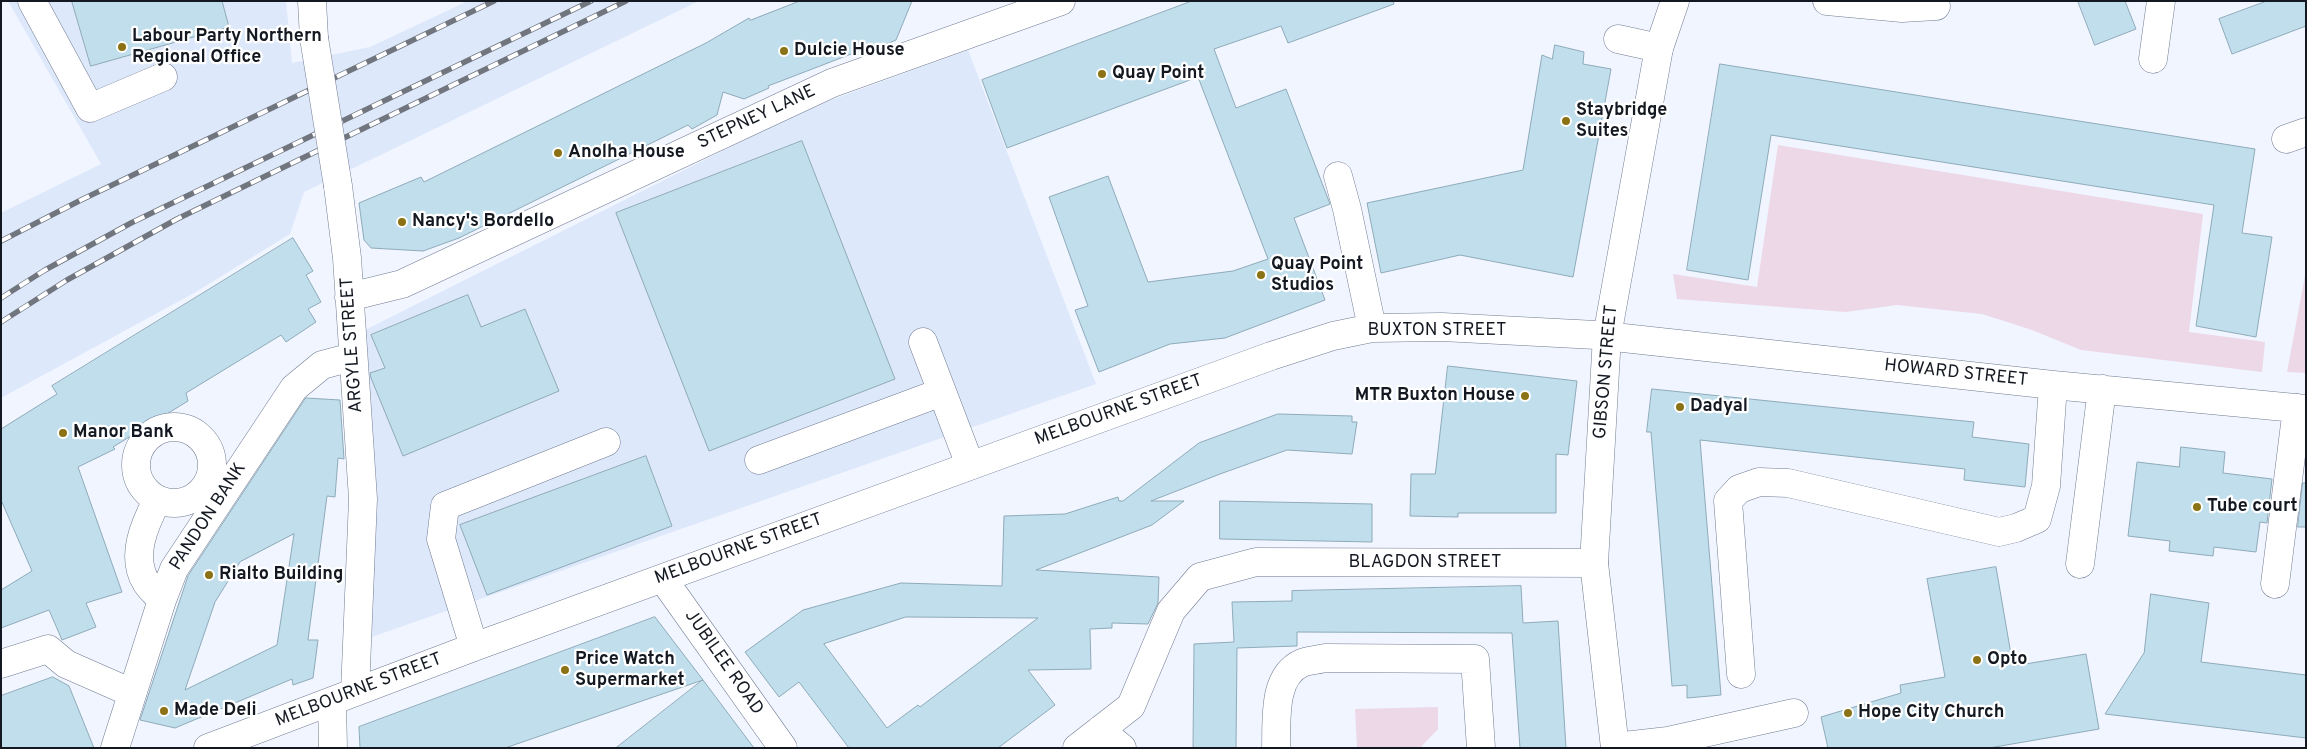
<!DOCTYPE html>
<style>
body{margin:0}
#map{position:relative;width:2307px;height:749px;overflow:hidden;background:#f0f5ff;font-family:Overpass,sans-serif}
canvas{display:block}
.frame{position:absolute;inset:0;border:2px solid #141921;pointer-events:none}
</style>
<div id="map">
<canvas width="2307" height="749"></canvas>
<div class="frame"></div>
</div>
<script>
const ctx = document.querySelector('canvas').getContext('2d');
ctx.lineJoin = 'round';
function fillPath(path, color) { ctx.fillStyle = color; ctx.fill(path, 'evenodd'); }
function stroke(path, color, width, dash) { ctx.strokeStyle = color; ctx.lineWidth = width; ctx.lineCap = dash ? 'butt' : 'round'; ctx.setLineDash(dash || []); ctx.stroke(path); }
function label(font, color, halo, rows, align = 'center') {
  ctx.font = font + ' Overpass,sans-serif'; ctx.lineWidth = 4.5; ctx.setLineDash([]); ctx.textBaseline = 'middle'; ctx.strokeStyle = halo; ctx.fillStyle = color; for (const [text, x, y, turn = 0] of rows) {
    ctx.save(); ctx.translate(x, y); ctx.rotate((+turn || 0) * Math.PI / 180); ctx.textAlign = isNaN(turn) ? turn : align; if (halo) ctx.strokeText(text, 0, 0); ctx.fillText(text, 0, 0); ctx.restore();
  }
}
fillPath(new Path2D(`
 M 8,1 L 286,1 L 292,63 L 370,47 L 468,1 L 699,1 L 304,192 L 290,234 L 194,293 L 1,398 L 1,213 L 101,164 Z
 M 968,50 L 1096,384 L 366,639 L 377,497 L 368,396 L 365,330 L 804,110 Z`), '#dee8fb');
fillPath(new Path2D(`
 M 1778,145 L 2203,214 L 2189,332 L 2265,342 L 2262,372 L 2081,350 L 2032,330 L 1982,314 L 1897,305 L 1846,312 L 1677,299 L 1673,274 L 1757,287 Z
 M 2306,270 L 2306,373 L 2287,372 Z
 M 1438,707 L 1438,729 L 1420,748 L 1357,748 L 1355,709 Z`), '#edd8e8');
const building = new Path2D(`
 M 72,1 L 222,1 L 229,27 L 91,66 Z
 M 800,1 L 912,1 L 896,40 L 873,50 L 872,46 L 768,86 L 769,88 L 744,99 L 723,92 L 717,115 L 692,129 L 688,125 L 459,238 L 423,251 L 371,248 L 364,240 L 359,203 L 421,177 L 424,182 L 706,43 L 749,18 L 750,20 Z
 M 1192,1 L 1393,1 L 1394,4 L 1288,43 L 1281,26 L 1214,49 L 1236,108 L 1286,89 L 1330,204 L 1294,218 L 1325,300 L 1225,338 L 1170,344 L 1099,372 L 1075,310 L 1088,306 L 1049,197 L 1108,176 L 1148,282 L 1233,271 L 1268,259 L 1198,77 L 1007,148 L 982,80 Z
 M 2078,1 L 2125,1 L 2136,29 L 2095,45 Z
 M 2267,1 L 2306,1 L 2306,26 L 2232,54 L 2219,19 Z
 M 1555,45 L 1584,52 L 1583,64 L 1611,69 L 1573,277 L 1460,255 L 1381,273 L 1367,203 L 1523,170 L 1542,55 L 1552,59 Z
 M 1720,64 L 2255,149 L 2242,233 L 2272,237 L 2256,337 L 2196,326 L 2214,205 L 1771,135 L 1748,280 L 1687,270 Z
 M 802,141 L 895,379 L 709,451 L 616,213 Z
 M 293,238 L 313,271 L 306,275 L 321,302 L 308,309 L 316,322 L 286,342 L 281,335 L 186,393 L 188,401 L 113,447 L 115,449 L 78,467 L 122,592 L 86,603 L 96,627 L 62,640 L 49,610 L 1,628 L 1,590 L 32,571 L 1,500 L 1,429 L 57,394 L 52,386 Z
 M 468,295 L 481,327 L 525,309 L 559,391 L 403,456 L 371,378 L 370,373 L 385,368 L 371,335 Z
 M 1448,366 L 1577,381 L 1568,455 L 1556,454 L 1556,513 L 1458,513 L 1458,517 L 1410,516 L 1411,474 L 1435,474 Z
 M 1652,389 L 1974,422 L 1972,437 L 2029,444 L 2025,487 L 1964,480 L 1965,469 L 1700,440 L 1721,695 L 1687,698 L 1687,685 L 1672,686 L 1651,432 L 1647,432 Z
 M 306,398 L 340,400 L 344,459 L 338,458 L 335,497 L 327,496 L 308,640 L 318,640 L 313,678 L 293,685 L 292,679 L 175,728 L 140,720 L 188,576 ZM 294,534 L 277,645 L 185,690 L 215,602 L 240,562 Z
 M 1278,414 L 1352,416 L 1352,422 L 1357,422 L 1352,454 L 1287,450 L 1220,474 L 1151,501 L 1184,501 L 1152,525 L 1036,570 L 1159,577 L 1158,603 L 1148,624 L 1112,623 L 1112,628 L 1090,629 L 1091,669 L 1028,670 L 1055,705 L 998,748 L 849,748 L 799,682 L 779,697 L 745,652 L 803,610 L 901,583 L 1002,586 L 1004,516 L 1065,514 L 1118,497 L 1119,501 L 1123,501 L 1199,443 ZM 906,617 L 1038,618 L 920,707 L 918,705 L 887,728 L 824,644 Z
 M 2181,447 L 2225,452 L 2223,473 L 2272,479 L 2267,523 L 2260,522 L 2256,552 L 2214,547 L 2213,556 L 2169,551 L 2170,541 L 2128,536 L 2137,462 L 2179,467 Z
 M 646,456 L 672,526 L 487,595 L 460,525 Z
 M 2303,483 L 2306,483 L 2306,527 L 2298,527 Z
 M 1220,501 L 1372,504 L 1372,542 L 1220,539 Z
 M 1996,567 L 2013,666 L 2086,654 L 2099,729 L 1989,748 L 1828,748 L 1821,717 L 1901,693 L 1900,685 L 1945,677 L 1927,579 Z
 M 1521,586 L 1523,623 L 1558,621 L 1566,748 L 1520,748 L 1512,633 L 1297,632 L 1297,646 L 1237,648 L 1236,748 L 1193,748 L 1194,644 L 1234,642 L 1232,602 L 1292,601 L 1292,591 Z
 M 2151,594 L 2209,603 L 2201,662 L 2306,675 L 2306,738 L 2105,714 L 2144,653 Z
 M 655,617 L 703,680 L 505,748 L 360,748 L 359,727 Z
 M 53,677 L 69,686 L 94,748 L 1,748 L 1,696 Z
 M 703,680 L 754,748 L 616,748 Z`);
fillPath(building, '#c1deed');
stroke(building, '#8eaab9', 1);
const minor = new Path2D(`
 M 32,1 L 90,108 L 163,77
 M 312,1 L 314,38
 M 1827,1 L 1902,8 L 1936,6
 M 1618,39 L 1659,48
 M 2153,59 L 2161,1
 M 2286,139 L 2306,132
 M 1338,176 L 1347,209 L 1372,328
 M 338,186 L 347,258 L 363,499 L 355,692
 M 349,297 L 402,284 L 832,83 L 1061,1
 M 923,342 L 970,465
 M136 465a38 38 0 1 1 76 0a38 38 0 1 1-76 0Z
 M 759,460 L 942,392
 M 157,500 C 145,524 130,556 146,582 C 150,589 157,594 162,600
 M 2080,564 L 2102,389
 M 663,579 L 783,748
 M 2275,584 L 2297,408
 M 474,647 L 441,539 L 445,506 L 606,442
 M 1,664 L 48,649 L 66,664 L 132,693
 M 1741,674 L 1728,501 L 1739,489 L 1759,482 L 1788,483 L 1999,532 L 2016,528 L 2037,519 L 2046,486 L 2053,385
 M 332,702 L 333,748
 M 1100,730 L 1122,748
 M 1615,747 L 1668,741 L 1794,713
 M 115,748 L 162,600 L 174,569 L 294,388 L 322,365 L 352,357
 M 208,748 L 474,647 L 1271,356 L 1333,336 L 1372,328 L 1442,327 L 1596,335 L 2053,385 L 2306,409
 M 1077,748 L 1131,706 L 1171,611 L 1200,577 L 1256,562 L 1594,563
 M 1276,748 C 1277,721 1272,676 1302,663 C 1308,660 1318,660 1325,658 L 1475,659 L 1481,748`);
const major = new Path2D(`
 M 1615,748 L 1594,563 L 1607,336 L 1659,48 L 1675,1`);
stroke(minor, '#717b92', 29);
stroke(major, '#717b92', 29);
stroke(minor, '#fff', 28);
stroke(major, '#fff', 28);
const rail = new Path2D(`
 M 1,241 L 81,200 L 494,1
 M 1,298 L 45,270 L 131,223 L 591,1
 M 1,322 L 67,280 L 177,219 L 626,1`);
stroke(rail, '#70757e', 5.5);
stroke(rail, '#fff', 4, [11]);
const minorBridge = new Path2D(`
 M 314,38 L 338,186`);
stroke(minorBridge, '#717b92', 29, []);
stroke(minorBridge, '#fff', 28);
for (const [x, y, r, color] of [
 [122,47,5,"#8b7214"],
 [784,51,5,"#8b7214"],
 [1102,74,5,"#8b7214"],
 [1566,121,5,"#8b7214"],
 [558,153,5,"#8b7214"],
 [402,222,5,"#8b7214"],
 [1261,275,5,"#8b7214"],
 [1525,396,5,"#8b7214"],
 [1680,407,5,"#8b7214"],
 [63,433,5,"#8b7214"],
 [2197,507,5,"#8b7214"],
 [209,575,5,"#8b7214"],
 [1977,660,5,"#8b7214"],
 [565,670,5,"#8b7214"],
 [164,711,5,"#8b7214"],
 [1848,713,5,"#8b7214"]
]) { const dot = new Path2D(); dot.arc(x, y, r, 0, 2 * Math.PI); ctx.fillStyle = color; ctx.fill(dot); stroke(dot, '#fff', 2); }
label('bold 18px', '#141921', '#fff', [
 ["Labour Party Northern",132,37],
 ["Regional Office",132,58],
 ["Dulcie House",794,51],
 ["Quay Point",1112,74],
 ["Staybridge",1576,111],
 ["Suites",1576,132],
 ["Anolha House",568,153],
 ["Nancy's Bordello",412,222],
 ["Quay Point",1271,265],
 ["Studios",1271,286],
 ["MTR Buxton House",1515,396,"right"],
 ["Dadyal",1690,407],
 ["Manor Bank",73,433],
 ["Tube court",2207,507],
 ["Rialto Building",219,575],
 ["Price Watch",575,660],
 ["Supermarket",575,681],
 ["Opto",1987,660],
 ["Made Deli",174,711],
 ["Hope City Church",1858,713]
], 'left');
label('18px', '#141921', '#fff', [
 ["STEPNEY LANE",757,118,-25],
 ["BUXTON STREET",1437,331],
 ["ARGYLE STREET",353,345,-94],
 ["GIBSON STREET",1607,372,-85],
 ["HOWARD STREET",1956,374,6],
 ["MELBOURNE STREET",1119,411,-20],
 ["PANDON BANK",209,517,-57],
 ["MELBOURNE STREET",739,550,-20],
 ["BLAGDON STREET",1425,563],
 ["JUBILEE ROAD",723,663,55],
 ["MELBOURNE STREET",359,691,-21]
]);
</script>
